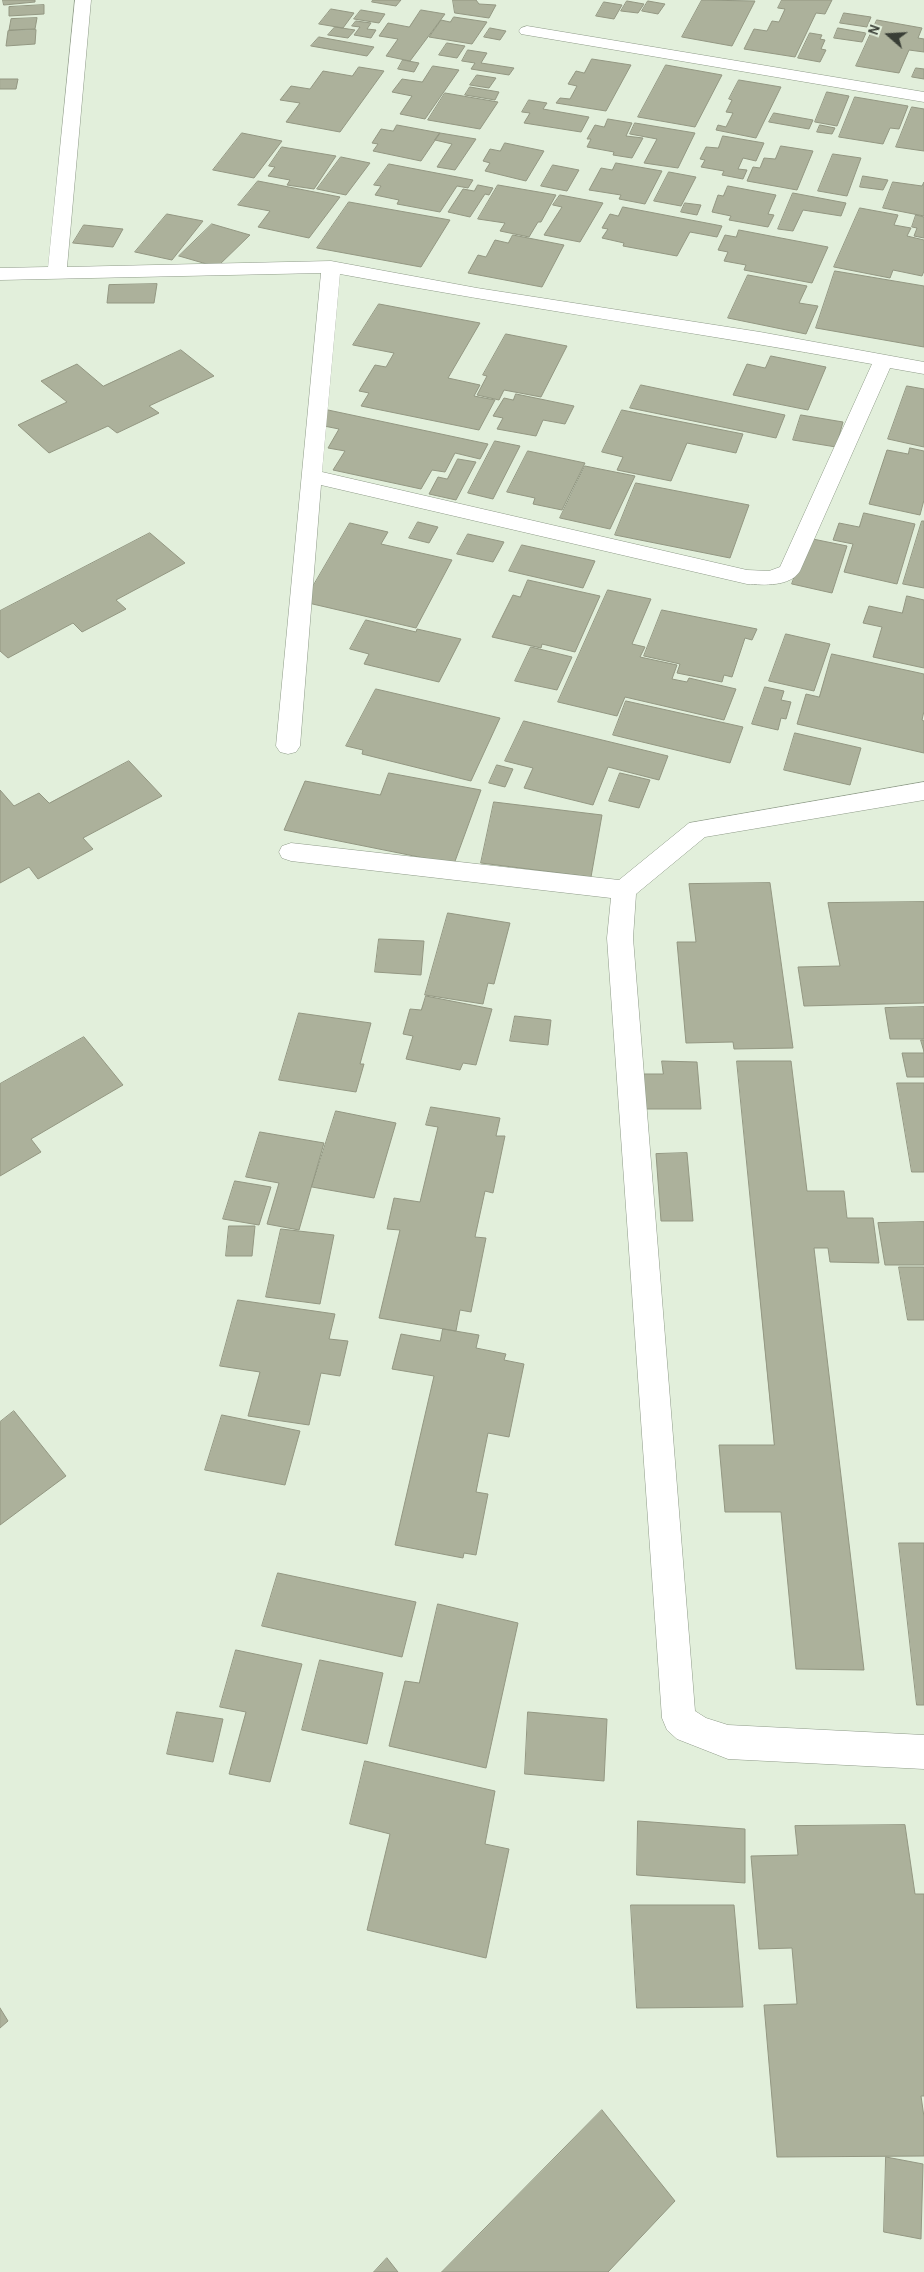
<!DOCTYPE html>
<style>
body{margin:0}
#map{position:relative;width:924px;height:2272px;overflow:hidden;background:#e2efdb;font-family:"Alegreya Sans",sans-serif}
canvas{display:block}
.north{position:absolute;left:864px;top:10px;width:50px;height:50px;-webkit-text-stroke:4px #e2efdb;paint-order:stroke;rotate:289deg;font-size:14px;font-weight:700;line-height:20px;text-align:center;color:#393e36}
.north::after{content:'';display:block;margin:auto;width:18px;height:22px;background:#393e36;clip-path:polygon(50% 0,100% 100%,50% 72%,0 100%)}
</style>
<div id="map">
<canvas width="924" height="2272"></canvas>
<div class="north">N</div>
</div>
<script>
const ctx = document.querySelector('canvas').getContext('2d');
ctx.lineJoin = 'round';
function fillPath(path, color) { ctx.fillStyle = color; ctx.fill(path, 'evenodd'); }
function stroke(path, color, width, dash) { ctx.strokeStyle = color; ctx.lineWidth = width; ctx.lineCap = dash ? 'butt' : 'round'; ctx.setLineDash(dash || []); ctx.stroke(path); }
const building = new Path2D(`
 M 3,0 L 35,0 L 35,2 L 4,5 Z
 M 373,0 L 401,0 L 396,6 L 372,2 Z
 M 453,0 L 476,0 L 479,4 L 496,5 L 489,18 L 455,13 Z
 M 702,0 L 755,1 L 732,46 L 682,37 Z
 M 782,0 L 832,0 L 825,14 L 816,13 L 795,57 L 744,49 L 754,29 L 767,31 L 772,21 L 779,22 L 785,9 L 778,8 Z
 M 627,1 L 644,4 L 638,13 L 621,11 Z
 M 648,1 L 665,4 L 658,14 L 642,11 Z
 M 604,2 L 622,5 L 614,19 L 596,16 Z
 M 44,5 L 44,14 L 9,16 L 9,7 Z
 M 331,9 L 354,13 L 343,28 L 319,24 Z
 M 361,10 L 385,14 L 379,23 L 354,19 Z
 M 421,10 L 445,14 L 410,61 L 386,56 L 398,39 L 379,36 L 388,23 L 409,27 Z
 M 844,13 L 871,17 L 867,27 L 840,23 Z
 M 454,17 L 487,22 L 472,44 L 429,37 L 441,20 L 450,22 Z
 M 37,18 L 35,29 L 9,30 L 11,19 Z
 M 877,20 L 922,28 L 918,38 L 924,39 L 924,52 L 909,50 L 899,73 L 856,66 Z
 M 356,21 L 371,23 L 367,29 L 376,30 L 371,38 L 354,35 L 360,27 L 352,26 Z
 M 335,27 L 355,30 L 348,38 L 328,35 Z
 M 490,28 L 506,31 L 500,40 L 484,37 Z
 M 838,28 L 866,33 L 862,42 L 834,38 Z
 M 36,30 L 35,44 L 6,46 L 8,31 Z
 M 810,33 L 822,35 L 820,39 L 825,40 L 821,49 L 826,50 L 820,62 L 798,58 Z
 M 319,37 L 374,47 L 367,56 L 311,46 Z
 M 447,43 L 465,46 L 457,58 L 439,55 Z
 M 468,50 L 487,53 L 481,63 L 514,68 L 509,75 L 471,69 L 475,63 L 462,61 Z
 M 592,59 L 631,65 L 606,111 L 556,103 L 560,98 L 570,99 L 577,86 L 568,84 L 576,71 L 584,73 Z
 M 403,60 L 419,63 L 414,72 L 398,69 Z
 M 666,65 L 722,75 L 695,127 L 638,117 Z
 M 433,66 L 459,70 L 425,119 L 400,114 L 412,96 L 392,92 L 402,79 L 422,82 Z
 M 359,67 L 384,71 L 340,132 L 286,122 L 300,103 L 280,100 L 291,86 L 310,89 L 323,71 L 352,76 Z
 M 916,68 L 924,69 L 924,79 L 912,77 Z
 M 477,75 L 496,78 L 489,88 L 470,85 Z
 M 0,79 L 18,79 L 16,89 L 0,89 Z
 M 739,80 L 781,87 L 756,138 L 716,130 L 718,125 L 726,127 L 733,113 L 726,112 L 732,100 L 729,99 Z
 M 470,87 L 499,92 L 495,100 L 465,95 Z
 M 827,92 L 849,96 L 837,126 L 815,122 Z
 M 445,93 L 498,102 L 480,129 L 428,120 Z
 M 855,97 L 908,106 L 899,129 L 890,128 L 883,144 L 839,137 Z
 M 529,100 L 547,103 L 543,109 L 589,117 L 581,132 L 524,123 L 530,113 L 522,112 Z
 M 912,107 L 924,109 L 924,151 L 896,147 Z
 M 774,113 L 813,120 L 809,129 L 769,122 Z
 M 608,119 L 632,123 L 626,136 L 643,138 L 632,158 L 613,155 L 614,152 L 587,147 L 591,139 L 587,139 L 595,125 L 604,127 Z
 M 635,123 L 695,133 L 678,168 L 644,163 L 657,139 L 630,134 Z
 M 397,125 L 440,133 L 421,161 L 373,151 L 378,144 L 372,143 L 381,129 L 393,131 Z
 M 820,125 L 835,128 L 832,134 L 817,132 Z
 M 242,133 L 282,141 L 254,178 L 213,170 Z
 M 440,133 L 476,139 L 455,170 L 437,167 L 452,144 L 435,140 Z
 M 723,136 L 764,143 L 756,161 L 743,158 L 738,169 L 747,170 L 743,179 L 722,175 L 724,171 L 701,167 L 705,160 L 700,159 L 706,147 L 718,148 Z
 M 505,143 L 544,151 L 526,181 L 485,171 L 490,163 L 483,161 L 490,149 L 500,151 Z
 M 781,146 L 813,151 L 797,190 L 747,181 L 753,167 L 760,168 L 764,158 L 775,159 Z
 M 282,147 L 336,156 L 314,189 L 287,185 L 290,180 L 268,176 L 275,167 L 269,166 Z
 M 833,154 L 861,158 L 847,196 L 818,191 Z
 M 341,157 L 370,163 L 346,195 L 317,189 Z
 M 616,163 L 662,171 L 645,204 L 619,199 L 621,195 L 589,190 L 601,168 L 612,170 Z
 M 389,164 L 473,180 L 468,188 L 457,186 L 440,212 L 397,204 L 399,200 L 375,195 L 381,186 L 374,185 Z
 M 553,165 L 579,170 L 567,191 L 541,186 Z
 M 669,172 L 696,177 L 681,206 L 654,201 Z
 M 863,176 L 888,180 L 883,190 L 860,187 Z
 M 258,181 L 340,197 L 309,238 L 258,227 L 270,211 L 238,205 Z
 M 893,182 L 922,186 L 924,182 L 924,216 L 883,208 Z
 M 478,185 L 493,188 L 489,195 L 485,194 L 470,217 L 448,212 L 463,189 L 474,191 Z
 M 498,185 L 556,195 L 541,222 L 538,222 L 529,237 L 500,231 L 505,223 L 478,219 Z
 M 728,186 L 776,195 L 768,214 L 774,215 L 768,227 L 729,220 L 731,216 L 712,212 L 718,195 L 723,196 Z
 M 793,193 L 846,203 L 841,216 L 803,210 L 793,231 L 778,229 Z
 M 560,195 L 603,203 L 580,242 L 544,235 L 562,207 L 553,205 Z
 M 349,202 L 450,220 L 421,267 L 317,248 Z
 M 685,203 L 701,205 L 697,215 L 681,212 Z
 M 623,207 L 722,226 L 717,237 L 690,232 L 677,256 L 623,246 L 624,243 L 602,238 L 608,229 L 602,228 L 610,214 L 618,216 Z
 M 860,208 L 898,215 L 894,225 L 911,228 L 907,236 L 924,240 L 924,271 L 922,276 L 893,270 L 890,278 L 834,267 Z
 M 167,214 L 203,221 L 172,260 L 135,252 Z
 M 916,215 L 924,217 L 924,238 L 914,236 L 917,228 L 912,227 Z
 M 212,224 L 250,235 L 217,267 L 179,256 Z
 M 84,225 L 123,229 L 113,247 L 73,243 Z
 M 739,230 L 828,247 L 812,283 L 744,270 L 746,265 L 724,261 L 728,252 L 718,250 L 725,235 L 736,237 Z
 M 513,235 L 564,245 L 542,287 L 468,273 L 478,255 L 486,257 L 495,240 L 508,243 Z
 M 835,271 L 924,286 L 924,347 L 816,328 Z
 M 748,275 L 807,286 L 799,303 L 818,306 L 806,334 L 728,318 Z
 M 157,284 L 154,303 L 107,303 L 109,285 Z
 M 379,304 L 480,323 L 448,378 L 480,385 L 474,396 L 495,400 L 479,430 L 361,406 L 369,393 L 359,391 L 375,365 L 386,367 L 394,353 L 353,345 Z
 M 506,334 L 567,346 L 541,397 L 504,390 L 499,400 L 477,395 L 487,376 L 483,375 Z
 M 181,350 L 214,376 L 149,406 L 159,413 L 117,433 L 108,426 L 49,453 L 18,425 L 67,402 L 41,381 L 77,364 L 103,386 Z
 M 771,356 L 826,367 L 808,410 L 733,395 L 747,364 L 765,368 Z
 M 641,385 L 785,415 L 776,438 L 630,408 Z
 M 907,386 L 924,389 L 924,447 L 888,439 Z
 M 516,394 L 574,406 L 565,424 L 543,420 L 536,436 L 497,429 L 503,418 L 493,416 L 504,398 L 513,400 Z
 M 328,410 L 488,444 L 480,459 L 455,453 L 445,472 L 432,470 L 421,489 L 333,470 L 345,451 L 328,448 L 339,429 L 319,425 Z
 M 622,410 L 743,434 L 736,453 L 687,443 L 671,481 L 617,470 L 623,457 L 602,452 Z
 M 801,415 L 843,422 L 836,447 L 793,440 Z
 M 495,441 L 520,446 L 493,499 L 468,493 Z
 M 910,448 L 924,451 L 924,500 L 920,515 L 869,504 L 887,450 L 908,454 Z
 M 528,451 L 585,463 L 562,510 L 533,504 L 535,498 L 507,492 Z
 M 458,459 L 476,462 L 456,500 L 429,494 L 438,477 L 447,479 Z
 M 585,466 L 635,476 L 610,529 L 560,518 Z
 M 636,483 L 749,505 L 730,558 L 615,535 Z
 M 864,513 L 915,524 L 897,584 L 844,572 L 853,544 L 833,540 L 839,523 L 859,527 Z
 M 922,521 L 924,521 L 924,588 L 903,584 Z
 M 418,522 L 438,527 L 429,543 L 409,538 Z
 M 350,523 L 388,532 L 381,544 L 452,560 L 416,628 L 304,602 Z
 M 150,533 L 185,563 L 116,600 L 126,609 L 82,632 L 73,623 L 8,658 L 0,651 L 0,611 Z
 M 468,534 L 504,542 L 493,562 L 457,554 Z
 M 808,538 L 847,546 L 832,593 L 792,584 Z
 M 522,545 L 595,561 L 583,588 L 509,571 Z
 M 528,580 L 600,596 L 575,652 L 542,644 L 541,648 L 492,637 L 513,595 L 520,597 Z
 M 608,590 L 651,599 L 632,644 L 645,647 L 640,657 L 677,665 L 672,679 L 687,682 L 689,678 L 736,689 L 724,720 L 625,697 L 617,716 L 558,702 Z
 M 907,596 L 924,600 L 924,668 L 873,657 L 882,627 L 863,623 L 869,606 L 902,613 Z
 M 662,610 L 757,629 L 752,640 L 745,638 L 732,677 L 724,675 L 722,682 L 677,673 L 680,664 L 644,656 Z
 M 366,620 L 416,632 L 417,629 L 461,639 L 439,682 L 364,664 L 369,654 L 350,649 Z
 M 786,634 L 830,644 L 814,691 L 769,681 Z
 M 531,647 L 572,657 L 557,690 L 515,681 Z
 M 832,654 L 924,674 L 924,711 L 922,720 L 924,721 L 924,753 L 797,724 L 806,694 L 819,697 Z
 M 765,687 L 784,691 L 781,700 L 791,702 L 786,719 L 781,718 L 778,730 L 752,724 Z
 M 376,689 L 500,718 L 471,781 L 362,754 L 363,750 L 346,746 Z
 M 626,701 L 743,727 L 730,763 L 613,735 Z
 M 524,721 L 668,756 L 659,780 L 608,767 L 593,805 L 524,788 L 533,768 L 505,761 Z
 M 795,733 L 861,748 L 850,785 L 784,770 Z
 M 129,761 L 162,796 L 83,838 L 93,849 L 38,879 L 29,867 L 0,883 L 0,790 L 14,806 L 39,793 L 49,803 Z
 M 497,765 L 513,769 L 505,787 L 489,783 Z
 M 389,773 L 481,790 L 454,864 L 284,830 L 305,781 L 380,795 Z
 M 620,773 L 650,780 L 639,808 L 609,801 Z
 M 494,802 L 602,815 L 591,877 L 481,863 Z
 M 770,883 L 793,1048 L 734,1049 L 733,1042 L 686,1043 L 677,942 L 696,942 L 689,884 Z
 M 924,902 L 924,1003 L 804,1006 L 798,967 L 840,966 L 828,903 Z
 M 448,913 L 510,923 L 494,984 L 488,983 L 483,1004 L 425,995 Z
 M 379,939 L 424,941 L 421,975 L 375,972 Z
 M 426,996 L 492,1009 L 476,1065 L 463,1063 L 460,1070 L 406,1059 L 413,1036 L 403,1034 L 410,1009 L 421,1010 Z
 M 924,1007 L 924,1039 L 890,1039 L 885,1008 Z
 M 299,1013 L 371,1023 L 360,1064 L 364,1064 L 356,1092 L 279,1080 Z
 M 515,1016 L 551,1020 L 548,1045 L 510,1041 Z
 M 84,1037 L 123,1085 L 31,1139 L 41,1152 L 0,1176 L 0,1084 Z
 M 921,1040 L 924,1040 L 924,1077 L 907,1077 L 902,1053 L 924,1053 Z
 M 662,1061 L 697,1062 L 701,1109 L 645,1109 L 642,1074 L 663,1074 Z
 M 737,1061 L 791,1061 L 807,1191 L 844,1191 L 847,1218 L 873,1218 L 879,1263 L 830,1262 L 828,1248 L 814,1248 L 864,1670 L 796,1669 L 781,1512 L 725,1512 L 719,1445 L 774,1445 Z
 M 897,1083 L 924,1083 L 924,1172 L 912,1172 Z
 M 431,1107 L 500,1118 L 496,1136 L 505,1136 L 493,1193 L 485,1191 L 475,1237 L 486,1238 L 471,1312 L 460,1310 L 456,1331 L 379,1318 L 400,1230 L 387,1229 L 394,1198 L 420,1202 L 438,1127 L 426,1125 Z
 M 336,1111 L 396,1123 L 374,1198 L 312,1187 Z
 M 260,1132 L 324,1143 L 299,1230 L 267,1224 L 279,1183 L 246,1177 Z
 M 687,1153 L 693,1221 L 661,1221 L 656,1154 Z
 M 235,1181 L 271,1187 L 259,1225 L 223,1219 Z
 M 924,1222 L 924,1265 L 885,1265 L 878,1223 Z
 M 229,1226 L 255,1226 L 252,1256 L 226,1256 Z
 M 281,1229 L 334,1235 L 320,1304 L 266,1297 Z
 M 899,1267 L 924,1267 L 924,1320 L 908,1320 Z
 M 238,1300 L 335,1314 L 329,1339 L 348,1341 L 340,1376 L 321,1373 L 309,1425 L 248,1416 L 260,1372 L 220,1366 Z
 M 443,1329 L 479,1335 L 476,1348 L 506,1354 L 504,1360 L 524,1364 L 509,1437 L 488,1433 L 476,1492 L 488,1494 L 476,1555 L 464,1553 L 463,1558 L 395,1545 L 434,1376 L 392,1369 L 401,1334 L 440,1341 Z
 M 14,1411 L 66,1476 L 0,1525 L 0,1422 Z
 M 222,1415 L 300,1431 L 285,1485 L 205,1470 Z
 M 899,1543 L 924,1543 L 924,1705 L 917,1705 Z
 M 278,1573 L 416,1602 L 402,1657 L 262,1626 Z
 M 438,1604 L 518,1623 L 486,1768 L 389,1746 L 405,1681 L 419,1683 Z
 M 236,1650 L 302,1664 L 270,1782 L 229,1774 L 246,1712 L 220,1707 Z
 M 320,1660 L 383,1673 L 367,1744 L 302,1730 Z
 M 177,1712 L 223,1719 L 213,1762 L 167,1754 Z
 M 528,1712 L 607,1719 L 604,1781 L 525,1774 Z
 M 365,1761 L 495,1791 L 485,1844 L 509,1849 L 486,1958 L 367,1930 L 390,1834 L 350,1824 Z
 M 638,1821 L 745,1829 L 745,1883 L 637,1875 Z
 M 905,1825 L 915,1894 L 924,1894 L 924,2096 L 921,2096 L 924,2117 L 924,2156 L 777,2157 L 764,2005 L 797,2004 L 792,1948 L 759,1949 L 751,1856 L 798,1855 L 795,1826 Z
 M 631,1905 L 734,1905 L 743,2007 L 637,2008 Z
 M 0,2008 L 8,2021 L 0,2028 Z
 M 602,2110 L 675,2201 L 608,2272 L 442,2272 Z
 M 886,2157 L 923,2164 L 921,2239 L 884,2232 Z
 M 387,2258 L 398,2272 L 374,2272 Z`);
fillPath(building, '#acb19b');
stroke(building, '#939782', 1);
const minor = new Path2D(`
 M 75,0 L 91,0 L 67,267 L 331,261 L 477,288 L 760,332 L 924,362 L 924,374 L 890,368 L 800,571 C 790,587 764,585 747,584 L 321,485 L 300,746 L 296,752 L 288,754 L 280,752 L 276,746 L 321,273 L 0,280 L 0,268 L 48,267 ZM 340,274 C 517,307 695,332 872,364 L 780,567 L 769,571 L 747,570 L 322,472 Z
 M 527,26 L 924,92 L 924,102 L 521,34 L 519,31 L 521,28 Z
 M 924,782 L 924,800 L 705,837 L 636,894 L 633,938 L 695,1711 L 706,1718 L 728,1725 L 924,1735 L 924,1769 L 728,1759 L 677,1739 L 667,1730 L 662,1718 L 607,938 L 611,898 L 291,861 L 282,858 L 279,852 L 282,846 L 291,843 L 619,880 L 689,823 Z`);
stroke(minor, '#8f9b89', 1);
fillPath(minor, '#fff');
</script>
